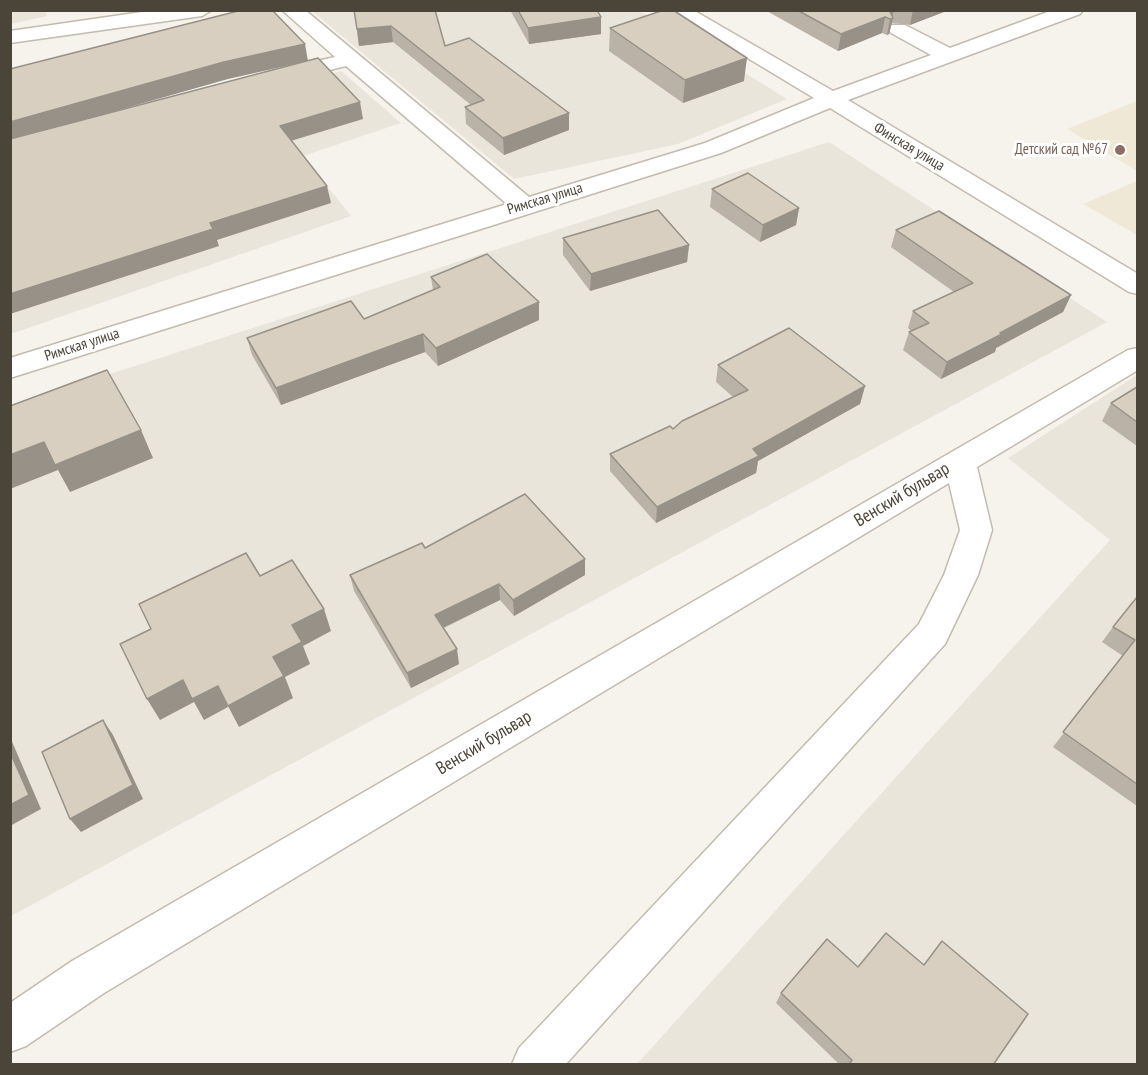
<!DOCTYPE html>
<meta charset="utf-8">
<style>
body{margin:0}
#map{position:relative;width:1148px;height:1075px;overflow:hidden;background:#f6f3ec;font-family:"PT Sans Narrow",sans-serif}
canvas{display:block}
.frame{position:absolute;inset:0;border:12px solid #4b4439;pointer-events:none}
</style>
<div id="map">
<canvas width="1148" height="1075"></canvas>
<div class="frame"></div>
</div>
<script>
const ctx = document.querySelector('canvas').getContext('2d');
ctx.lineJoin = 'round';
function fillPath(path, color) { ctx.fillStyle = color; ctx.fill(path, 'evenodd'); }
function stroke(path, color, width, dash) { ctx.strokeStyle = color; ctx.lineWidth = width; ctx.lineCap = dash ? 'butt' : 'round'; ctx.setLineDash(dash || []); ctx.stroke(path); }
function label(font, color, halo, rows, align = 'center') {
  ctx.font = font + ' "PT Sans Narrow",sans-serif'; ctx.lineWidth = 6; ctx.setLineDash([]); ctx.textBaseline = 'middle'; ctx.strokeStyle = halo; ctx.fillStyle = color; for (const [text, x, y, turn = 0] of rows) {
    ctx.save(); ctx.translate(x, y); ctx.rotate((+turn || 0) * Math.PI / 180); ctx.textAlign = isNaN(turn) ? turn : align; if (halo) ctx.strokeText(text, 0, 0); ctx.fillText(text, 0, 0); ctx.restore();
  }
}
fillPath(new Path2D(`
 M 10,11 L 46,11 L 47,16 L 11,24 Z
 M 312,11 L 638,11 L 670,26 L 787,99 L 678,144 L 514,179 Z
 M 341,71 L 401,123 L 303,156 L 351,216 L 11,334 L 11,160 Z
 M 829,142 L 1107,322 L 11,916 L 11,406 Z
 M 1137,375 L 1137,1064 L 637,1064 L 1110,540 L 1008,458 Z`), '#eae5da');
fillPath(new Path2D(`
 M 1137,101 L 1137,171 L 1067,129 Z
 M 1137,181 L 1137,235 L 1083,204 Z`), '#efe8d6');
const minor = new Path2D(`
 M 156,10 L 212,10 L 202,16 L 10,43 L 10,31 Z
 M 282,10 L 305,10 L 529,197 L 705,143 L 814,98 L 668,10 L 693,10 L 833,91 L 931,55 L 891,33 L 888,29 L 891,25 L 905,25 L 950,48 L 1053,10 L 1083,10 L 1080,14 L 848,100 L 1138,274 L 1138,294 L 1129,292 L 830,108 L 721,153 L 10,378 L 10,358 L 507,204 L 346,66 L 281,82 L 273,81 L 270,76 L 273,71 L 335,57 Z
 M 1138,348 L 1138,370 L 977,467 L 992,530 L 978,575 L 945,644 L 566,1064 L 512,1064 L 519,1048 L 919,624 L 944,575 L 960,530 L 949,483 L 104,993 L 26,1046 L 10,1052 L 10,1003 L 72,961 L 1128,350 Z`);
stroke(minor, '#c2bbae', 3);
fillPath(minor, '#fff');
fillPath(new Path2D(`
 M 354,10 L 445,46 L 569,130 L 504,155 L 466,124 L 465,107 L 471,105 L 393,42 L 359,46 Z
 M 510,10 L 597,10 L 601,17 L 601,34 L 529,44 Z
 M 765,10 L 949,10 L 910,25 L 892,23 L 889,34 L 887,35 L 882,33 L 838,51 Z
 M 610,28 L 744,81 L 683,103 L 609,51 Z
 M 712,189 L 799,208 L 796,225 L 760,242 L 710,207 Z
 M 896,230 L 1071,295 L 1063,312 L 996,348 L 995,352 L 941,379 L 903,350 L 909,332 L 911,331 L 908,328 L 913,311 L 954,292 L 891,247 Z
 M 563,238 L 689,245 L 687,262 L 590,291 L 563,255 Z
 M 431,277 L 539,320 L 438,366 L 425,352 L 281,405 L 252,355 L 247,338 L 364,319 L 433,290 Z
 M 718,365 L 865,386 L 860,404 L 758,461 L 756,473 L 656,523 L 610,471 L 610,454 L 673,429 L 733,397 L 716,382 Z
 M 1137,387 L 1137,446 L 1102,421 L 1111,403 Z
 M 425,548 L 585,559 L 585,575 L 514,616 L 500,600 L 444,628 L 459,664 L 411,688 L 354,591 L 350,575 Z
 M 1137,597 L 1137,806 L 1053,747 L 1123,656 L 1102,642 L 1113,627 Z
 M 858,967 L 993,1065 L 840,1065 L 776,1003 L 781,993 Z`), '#bab2a6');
fillPath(new Path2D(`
 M 891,10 L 894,10 L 892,18 L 893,18 L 889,34 L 887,35 L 890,19 L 890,12 Z
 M 913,10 L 949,10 L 910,25 Z
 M 601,17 L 601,34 L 529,44 L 528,28 Z
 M 885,17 L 882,33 L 838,51 L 841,34 Z
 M 391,26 L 393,42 L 359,46 L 357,29 Z
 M 305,44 L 308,61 L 228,79 L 10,141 L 10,122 L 224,62 Z
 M 747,58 L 744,81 L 683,103 L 685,80 Z
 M 360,102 L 363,119 L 284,143 L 280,126 Z
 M 569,113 L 569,130 L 504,155 L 503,138 Z
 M 327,186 L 331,203 L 217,240 L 219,246 L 10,314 L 10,294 L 210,223 Z
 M 799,208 L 796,225 L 760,242 L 763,225 Z
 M 689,245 L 687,262 L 590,291 L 591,274 Z
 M 1071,295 L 1063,312 L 996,348 L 995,352 L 941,379 L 947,362 Z
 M 539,302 L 539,320 L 438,366 L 436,348 Z
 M 423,334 L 425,352 L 281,405 L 276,388 Z
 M 865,386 L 860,404 L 758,461 L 756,473 L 656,523 L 657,507 L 753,449 Z
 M 141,430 L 153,458 L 70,492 L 58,470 L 10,489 L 10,455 L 44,442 Z
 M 585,559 L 585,575 L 514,616 L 513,600 Z
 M 499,584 L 500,600 L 438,630 L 435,615 Z
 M 324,609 L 331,631 L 303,646 L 310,664 L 285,677 L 293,698 L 239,727 L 228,706 L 273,657 L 292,625 Z
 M 457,649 L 459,664 L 411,688 L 407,673 Z
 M 183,680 L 218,686 L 228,707 L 204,720 L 194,702 L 160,720 L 147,699 Z
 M 103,720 L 113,735 L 143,799 L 81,832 L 70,819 Z
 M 10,737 L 41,809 L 10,826 Z`), '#979187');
const building = new Path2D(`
 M 242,10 L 272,10 L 305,44 L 224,62 L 10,122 L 10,69 Z
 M 354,10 L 435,10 L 445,46 L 469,38 L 569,113 L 503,138 L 465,107 L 484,100 L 391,26 L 357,29 Z
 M 518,10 L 597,10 L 601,17 L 528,28 Z
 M 664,10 L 673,10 L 747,58 L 685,80 L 610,28 Z
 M 797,10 L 891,10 L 890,12 L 893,18 L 890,19 L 885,17 L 841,34 Z
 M 318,58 L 360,102 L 280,126 L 327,186 L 210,223 L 213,229 L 10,294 L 10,139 Z
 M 748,173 L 799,208 L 763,225 L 712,189 Z
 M 658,210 L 689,245 L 591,274 L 563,238 Z
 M 939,211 L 1071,295 L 1000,333 L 1002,334 L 947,362 L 909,332 L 929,323 L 913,311 L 973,283 L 896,230 Z
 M 487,254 L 539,302 L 436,348 L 423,334 L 276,388 L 247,338 L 351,301 L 364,319 L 440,287 L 431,277 Z
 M 789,328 L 865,386 L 753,449 L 759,456 L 657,507 L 610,454 L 670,426 L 673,429 L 682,421 L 748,390 L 718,365 Z
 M 107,370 L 141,430 L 55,465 L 44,442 L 10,455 L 10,406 Z
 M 1137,387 L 1137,422 L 1111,403 Z
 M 525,494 L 585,559 L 513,600 L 499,584 L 435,615 L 457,649 L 407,673 L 350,575 L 422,543 L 425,548 Z
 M 246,553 L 260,576 L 292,560 L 324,609 L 292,625 L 302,642 L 273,657 L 284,676 L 228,706 L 218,686 L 192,699 L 183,680 L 147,699 L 120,644 L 151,629 L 139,604 Z
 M 1137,597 L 1137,784 L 1063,732 L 1135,640 L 1113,627 Z
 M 103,720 L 133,785 L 70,819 L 42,752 Z
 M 10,752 L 29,795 L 10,805 Z
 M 886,933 L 924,965 L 942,941 L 1028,1014 L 993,1065 L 849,1065 L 852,1060 L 781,993 L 827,939 L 858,967 Z`);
fillPath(building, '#d8cfc1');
stroke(building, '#979187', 1.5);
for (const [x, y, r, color] of [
 [1120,150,6,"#8d6e63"]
]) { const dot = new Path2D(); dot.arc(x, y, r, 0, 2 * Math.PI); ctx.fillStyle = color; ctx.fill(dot); stroke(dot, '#fff', 2); }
label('15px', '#4b4439', '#fff', [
 ["Финская улица",909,147,31],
 ["Римская улица",545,199,-17],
 ["Римская улица",82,345,-18]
]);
label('15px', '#785e54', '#fff', [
 ["Детский сад №67",1108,150]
], 'right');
label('18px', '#4b4439', '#fff', [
 ["Венский бульвар",902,495,-31],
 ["Венский бульвар",484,743,-31]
]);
</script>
